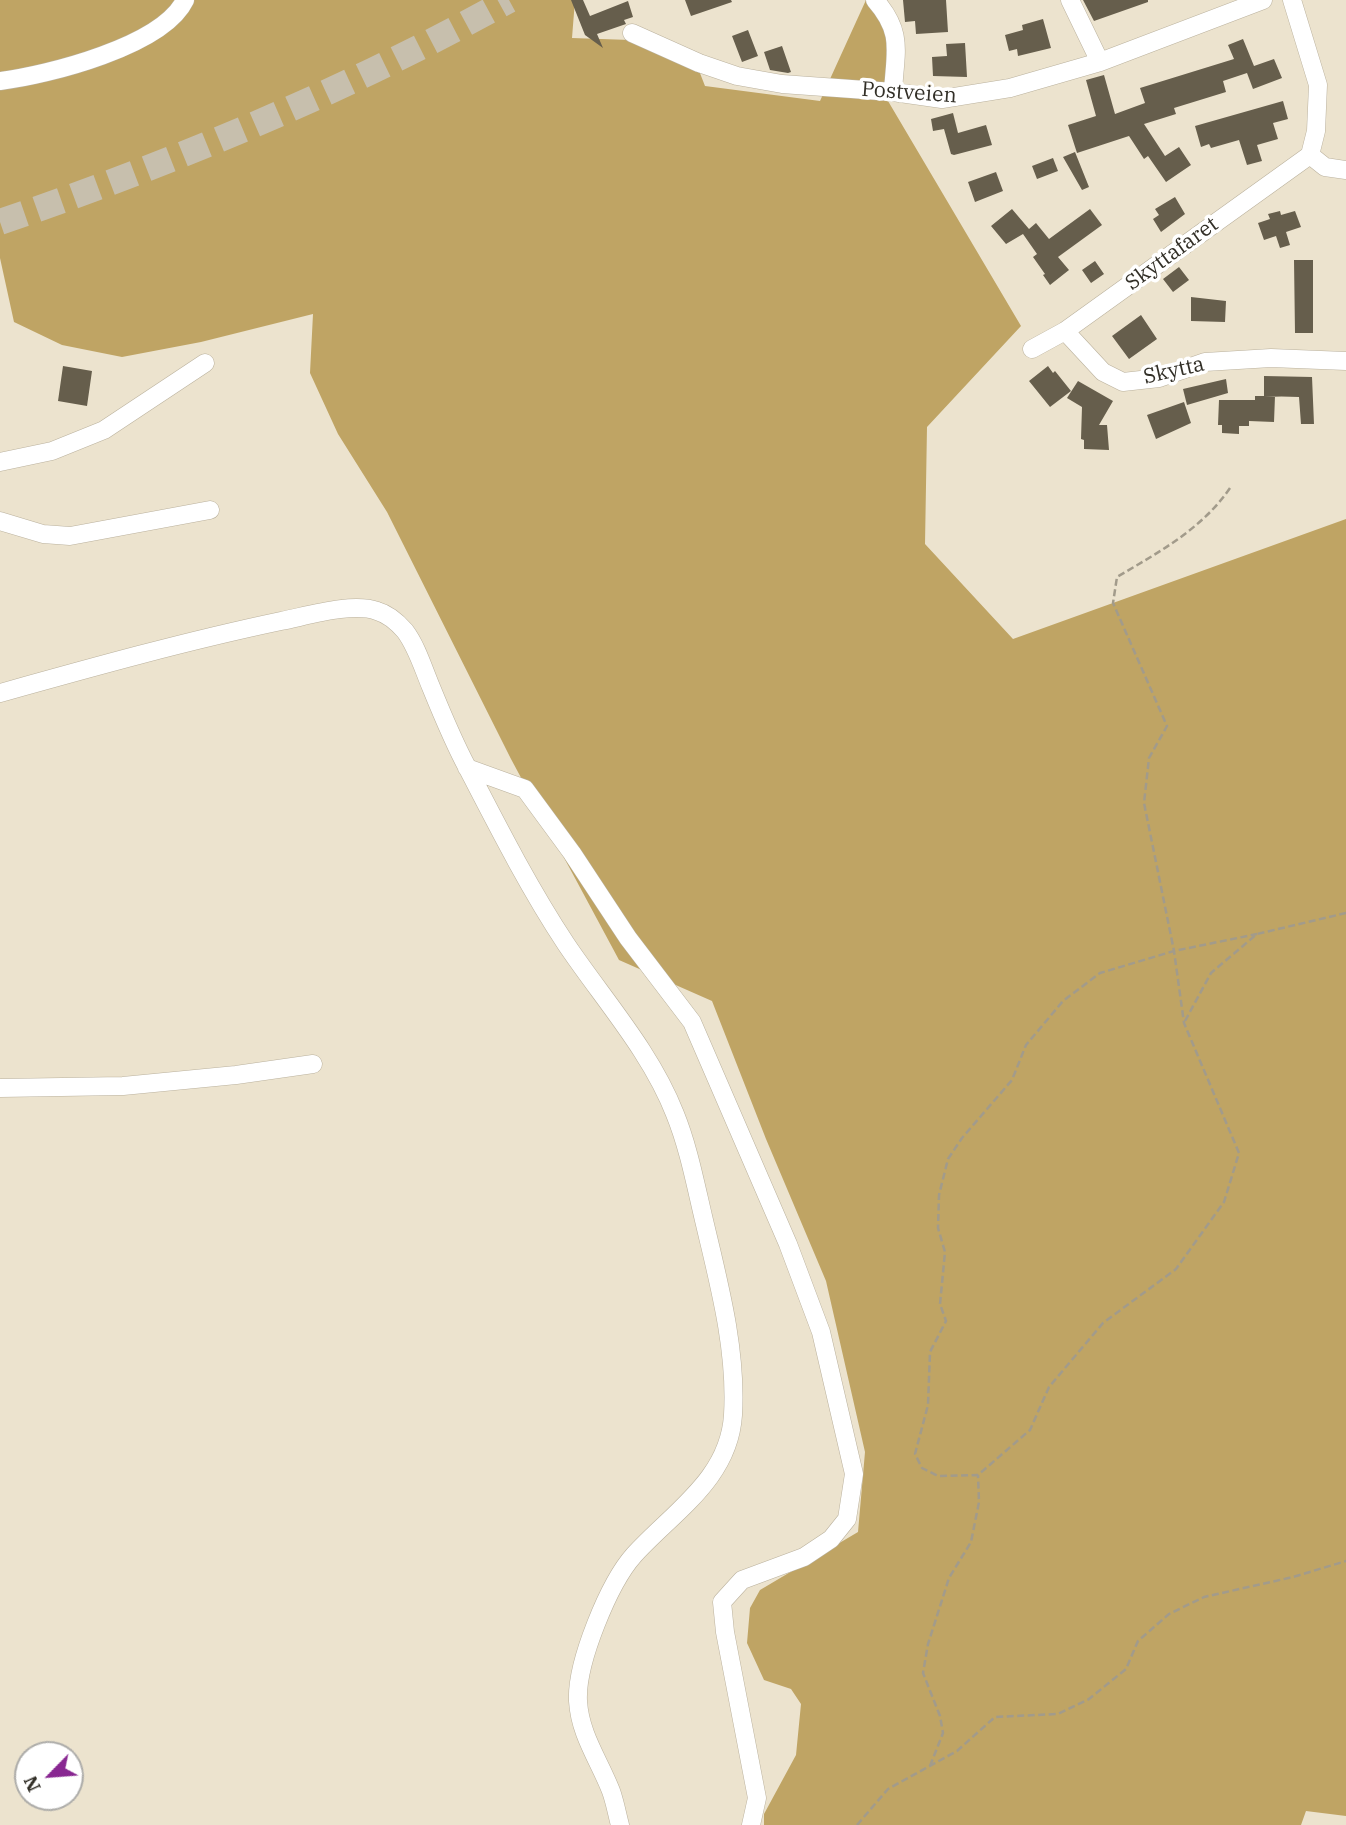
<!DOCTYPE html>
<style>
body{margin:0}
#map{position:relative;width:1346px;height:1825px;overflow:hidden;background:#ece3ce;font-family:"IBM Plex Serif",serif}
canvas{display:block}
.north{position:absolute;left:14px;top:1741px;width:70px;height:70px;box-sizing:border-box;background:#fff;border:2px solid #adaca9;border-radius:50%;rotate:245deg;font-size:19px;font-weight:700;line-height:28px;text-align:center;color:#322f27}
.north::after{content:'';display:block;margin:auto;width:24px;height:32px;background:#882791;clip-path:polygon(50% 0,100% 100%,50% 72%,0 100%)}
</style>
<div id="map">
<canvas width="1346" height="1825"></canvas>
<div class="north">N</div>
</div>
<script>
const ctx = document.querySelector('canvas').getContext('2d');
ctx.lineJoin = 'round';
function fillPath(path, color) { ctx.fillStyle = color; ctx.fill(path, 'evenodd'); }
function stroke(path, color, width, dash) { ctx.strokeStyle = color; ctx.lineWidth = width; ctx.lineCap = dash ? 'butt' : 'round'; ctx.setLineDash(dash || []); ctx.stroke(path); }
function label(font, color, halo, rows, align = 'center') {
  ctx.font = font + ' "IBM Plex Serif",serif'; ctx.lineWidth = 7; ctx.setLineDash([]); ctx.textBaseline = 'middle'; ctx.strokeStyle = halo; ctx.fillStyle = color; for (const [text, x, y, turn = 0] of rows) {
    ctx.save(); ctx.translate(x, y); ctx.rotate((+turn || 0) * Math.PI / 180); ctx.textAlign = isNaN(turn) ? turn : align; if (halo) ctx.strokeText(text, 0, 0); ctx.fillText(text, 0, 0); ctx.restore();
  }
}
fillPath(new Path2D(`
 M 0,0 L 575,0 L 572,38 L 630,40 L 696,63 L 705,86 L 820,101 L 866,0 L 887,3 L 888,101 L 1021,326 L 927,427 L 925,544 L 1013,639 L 1346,519 L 1346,1816 L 1306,1811 L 1301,1825 L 764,1825 L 764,1814 L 796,1755 L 801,1704 L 791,1689 L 764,1680 L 747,1643 L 750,1608 L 760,1590 L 858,1532 L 865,1452 L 826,1281 L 766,1139 L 712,1001 L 619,960 L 511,759 L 387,512 L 338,434 L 310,373 L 313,314 L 201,342 L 122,357 L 62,345 L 14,322 L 0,258 Z`), '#bfa464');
fillPath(new Path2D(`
 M 571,0 L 583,0 L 590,16 L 628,1 L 633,17 L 624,20 L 626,24 L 597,34 L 603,48 L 585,35 Z
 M 685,0 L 731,0 L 732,2 L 691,16 Z
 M 903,0 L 946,0 L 948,32 L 916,34 L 915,21 L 905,22 Z
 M 1083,0 L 1148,0 L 1148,2 L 1094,21 Z
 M 1043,19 L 1051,48 L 1018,56 L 1017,49 L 1009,51 L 1005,35 L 1023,30 L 1022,25 Z
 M 748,30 L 758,56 L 742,62 L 732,36 Z
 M 1243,39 L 1254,66 L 1274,59 L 1282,78 L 1253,89 L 1247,73 L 1223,81 L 1226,92 L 1174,108 L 1176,114 L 1144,124 L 1165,156 L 1179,147 L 1191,165 L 1166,182 L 1148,156 L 1144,159 L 1129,136 L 1077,153 L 1068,125 L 1096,116 L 1086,80 L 1104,75 L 1115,114 L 1145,103 L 1140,88 L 1234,59 L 1228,45 Z
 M 965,43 L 967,77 L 933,76 L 932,57 L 947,56 L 946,44 Z
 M 782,46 L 791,72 L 788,73 L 770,70 L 764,52 Z
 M 1283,101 L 1288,119 L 1273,123 L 1278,139 L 1257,145 L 1262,161 L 1247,165 L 1239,140 L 1211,148 L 1209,144 L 1201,147 L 1195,126 Z
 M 953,113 L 958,133 L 986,125 L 992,145 L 954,155 L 951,154 L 944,129 L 933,131 L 931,119 Z
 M 1075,152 L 1089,187 L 1082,190 L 1063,157 Z
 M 1053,158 L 1058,171 L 1037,179 L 1032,166 Z
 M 996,172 L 1003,191 L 975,202 L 968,182 Z
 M 1175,197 L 1185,214 L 1161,232 L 1153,219 L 1159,215 L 1155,209 Z
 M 1012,209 L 1029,229 L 1036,223 L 1049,239 L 1090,209 L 1102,225 L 1058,257 L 1069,270 L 1050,285 L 1043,275 L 1045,274 L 1033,257 L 1037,254 L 1023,234 L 1006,244 L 991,226 Z
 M 1280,211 L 1281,215 L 1295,211 L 1301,227 L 1286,232 L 1290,245 L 1280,248 L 1276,236 L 1264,240 L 1258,223 L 1270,219 L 1268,214 Z
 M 1294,260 L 1313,260 L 1313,333 L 1295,333 Z
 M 1095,261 L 1104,274 L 1091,283 L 1082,270 Z
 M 1179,267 L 1189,280 L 1173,292 L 1163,279 Z
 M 1191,297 L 1226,301 L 1225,322 L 1191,321 Z
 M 1141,315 L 1157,339 L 1129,359 L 1112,336 Z
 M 63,366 L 92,371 L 87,406 L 58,401 Z
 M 1048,366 L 1053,373 L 1055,371 L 1071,391 L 1050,407 L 1029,381 Z
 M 1264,376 L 1312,377 L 1314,424 L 1301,424 L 1299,397 L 1264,396 Z
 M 1226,379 L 1228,393 L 1187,405 L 1183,389 Z
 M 1078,381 L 1113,401 L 1099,425 L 1107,425 L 1109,450 L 1084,449 L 1084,440 L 1081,439 L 1082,407 L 1067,398 Z
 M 1255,396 L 1275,396 L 1274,422 L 1249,421 L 1249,426 L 1239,426 L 1239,434 L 1222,433 L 1222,425 L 1218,425 L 1219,400 L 1255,400 Z
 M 1184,402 L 1191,423 L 1156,439 L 1147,415 Z`), '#665e4c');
stroke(new Path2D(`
 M 0,222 C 176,162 347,90 509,0`), '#c7bfad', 26, [26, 13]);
const minor = new Path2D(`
 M 875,0 C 904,33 895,52 893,92
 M 1070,0 L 1100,62
 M 632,33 L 699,63 L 737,76 L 782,84 L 893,92 L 942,99 L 1010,88 L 1100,62 L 1263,0
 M 0,81 C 48,75 163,46 185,0
 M 1310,155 L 1325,167 L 1346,170
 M 1065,331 L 1103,372 L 1123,382 L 1159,378 L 1205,362 L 1271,358 L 1346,361
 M 1032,349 L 1065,331 L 1310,155 L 1316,131 L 1318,85 L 1292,0
 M 0,462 L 52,451 L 104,430 L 205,363
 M 0,521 L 43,534 L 70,536 L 210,510
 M 0,693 C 93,667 186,641 281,621 C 307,616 352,602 377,611 C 388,614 398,623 405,631 C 417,647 423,668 431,687 C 442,714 453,741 467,767 C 498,827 529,888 566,944 C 603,999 651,1052 675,1114 C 688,1146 695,1182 703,1216 C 718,1280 737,1348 733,1415 C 729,1479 673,1512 634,1555 C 609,1583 576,1663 578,1701 C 580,1735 599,1760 611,1791 C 615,1802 617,1814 620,1825
 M 467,768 L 525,789 L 572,853 L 628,938 L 692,1022 L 788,1244 L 821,1332 L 854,1474 L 847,1519 L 831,1539 L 804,1557 L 742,1580 L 722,1602 L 725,1632 L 757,1798 L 751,1825
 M 0,1088 L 123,1086 L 236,1075 L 313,1064`);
stroke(minor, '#bab19d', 19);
stroke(new Path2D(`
 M 1230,488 C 1202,529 1159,552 1117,577 L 1113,603 L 1167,726 L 1149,758 L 1144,803 L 1174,951 L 1184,1023 L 1239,1153 L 1224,1202 L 1176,1269 L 1103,1323 L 1049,1387 L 1030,1430 L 978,1475 L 938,1476 L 922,1468 L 915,1454 L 928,1405 L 930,1352 L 946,1321 L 940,1304 L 945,1252 L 938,1228 L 939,1195 L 948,1159 L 962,1138 L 1012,1080 L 1026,1045 L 1063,1001 L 1100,973 L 1174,951 L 1257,934
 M 1185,1021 L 1211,973 L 1257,934 L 1346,913
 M 930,1766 L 943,1733 L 940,1716 L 923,1673 L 928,1644 L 949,1578 L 971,1542 L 979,1502 L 978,1475
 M 857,1825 L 888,1789 L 957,1751 L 995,1717 L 1058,1714 L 1089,1699 L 1126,1669 L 1138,1641 L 1169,1614 L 1204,1597 L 1293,1577 L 1346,1561`), '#a29b8b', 2.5, [7, 3.5]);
stroke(minor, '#fff', 18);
label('21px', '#322f27', '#fff', [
 ["Postveien",909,93,4],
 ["Skyttafaret",1172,254,-36],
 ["Skytta",1174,371,-13]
]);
</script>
